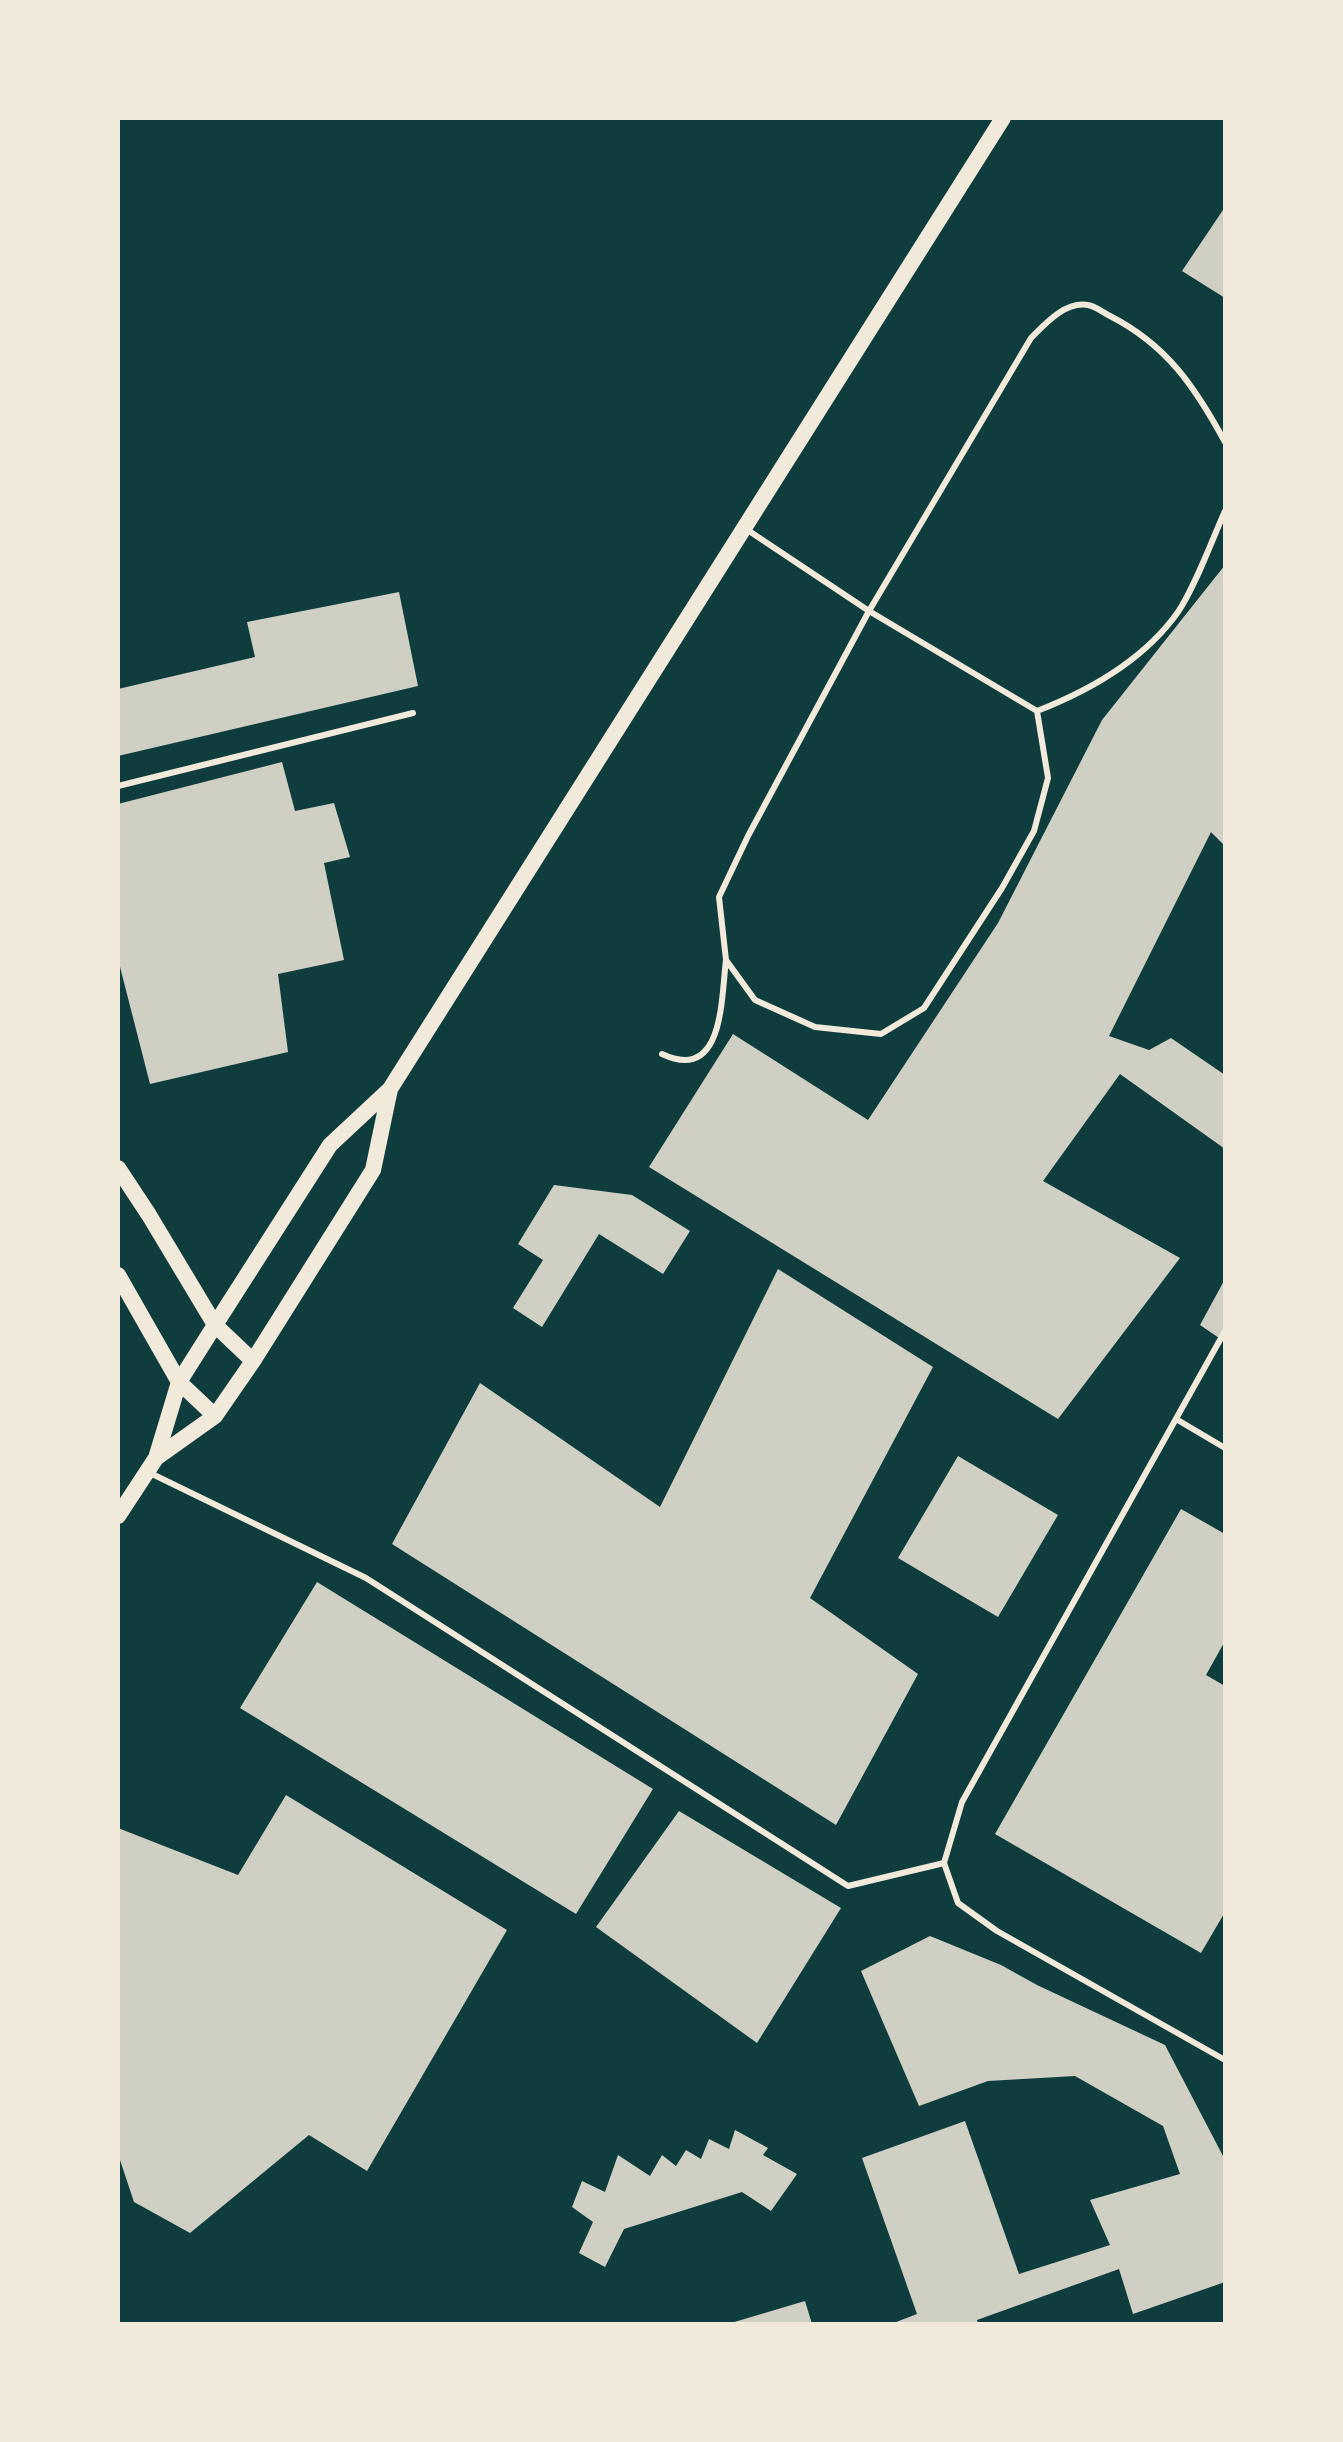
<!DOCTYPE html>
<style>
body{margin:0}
#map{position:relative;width:1343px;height:2442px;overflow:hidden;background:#0f3d3e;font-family:Inter,sans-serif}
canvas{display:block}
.frame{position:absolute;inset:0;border:120px solid #f1e9da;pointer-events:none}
</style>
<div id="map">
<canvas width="1343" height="2442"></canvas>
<div class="frame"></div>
</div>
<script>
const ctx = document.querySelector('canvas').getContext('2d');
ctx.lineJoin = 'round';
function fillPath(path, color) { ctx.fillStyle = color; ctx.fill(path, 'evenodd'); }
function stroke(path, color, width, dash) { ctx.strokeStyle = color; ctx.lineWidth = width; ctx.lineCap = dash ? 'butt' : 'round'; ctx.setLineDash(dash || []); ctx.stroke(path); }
fillPath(new Path2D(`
 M 1225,207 L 1225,298 L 1182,271 Z
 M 1225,565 L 1225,846 L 1211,832 L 1109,1036 L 1149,1050 L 1171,1038 L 1225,1075 L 1225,1149 L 1120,1074 L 1043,1181 L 1180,1258 L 1058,1419 L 649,1167 L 733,1034 L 868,1120 L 998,923 L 1102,720 Z
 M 399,592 L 418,686 L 118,756 L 118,689 L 255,657 L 247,622 Z
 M 282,762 L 295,811 L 334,803 L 350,857 L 324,863 L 344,960 L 278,974 L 288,1052 L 150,1084 L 118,959 L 118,804 Z
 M 554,1185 L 632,1195 L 690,1231 L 663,1274 L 599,1234 L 542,1327 L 513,1308 L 543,1260 L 518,1244 Z
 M 778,1269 L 933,1367 L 810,1598 L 918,1674 L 836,1825 L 392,1544 L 480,1383 L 660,1507 Z
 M 1225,1279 L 1225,1342 L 1200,1325 Z
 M 958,1456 L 1058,1515 L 998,1617 L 898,1558 Z
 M 1181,1509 L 1225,1534 L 1225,1641 L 1206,1675 L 1225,1686 L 1225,1912 L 1201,1953 L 995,1834 Z
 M 317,1582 L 653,1789 L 576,1914 L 240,1708 Z
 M 286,1795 L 507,1930 L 367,2171 L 309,2135 L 190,2233 L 134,2202 L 118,2154 L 118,1828 L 238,1875 Z
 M 679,1811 L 841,1908 L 757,2043 L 596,1927 Z
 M 930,1936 L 1001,1965 L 1037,1985 L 1165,2045 L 1223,2156 L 1225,2155 L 1225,2282 L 1133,2314 L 1119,2269 L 977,2320 L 978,2324 L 891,2324 L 917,2314 L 862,2158 L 965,2121 L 1019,2274 L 1110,2245 L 1090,2200 L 1180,2174 L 1163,2126 L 1075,2076 L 988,2081 L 919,2106 L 861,1971 Z
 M 735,2130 L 768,2148 L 763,2155 L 797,2174 L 771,2211 L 742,2192 L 624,2229 L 605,2267 L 579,2253 L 593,2222 L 572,2207 L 582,2181 L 605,2192 L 618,2155 L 650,2176 L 662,2155 L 676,2166 L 686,2150 L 701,2159 L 709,2139 L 729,2149 Z
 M 805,2301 L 812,2324 L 732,2324 L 731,2323 Z`), '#cfcfc3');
stroke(new Path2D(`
 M 746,529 L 869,611 L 1037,711 L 1048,778 L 1034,831 L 1002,888 L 924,1008 L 881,1034 L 815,1027 L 755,1000 L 726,960 L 719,897 L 748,836 L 869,611 L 1031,338 C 1045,324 1065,301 1088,305 C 1095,306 1104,313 1110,316 C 1167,345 1195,387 1225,442
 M 1037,711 C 1091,690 1144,660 1178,612 C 1195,587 1212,540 1225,511
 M 118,786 L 413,713
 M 662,1054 C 724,1083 721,999 726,960
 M 1225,1331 L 962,1802 L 944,1863 L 958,1903 L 997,1931 L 1225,2060
 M 1176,1419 L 1225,1448
 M 148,1472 L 366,1578 L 848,1886 L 944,1863`), '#f1e9da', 6);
stroke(new Path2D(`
 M 118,1168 L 149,1215 L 215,1325 L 253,1361
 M 118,1275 L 179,1382 L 215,1416
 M 156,1458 L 215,1416 L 253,1361 L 373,1170 L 390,1089
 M 118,1516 L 156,1458 L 179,1382 L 215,1325 L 330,1145 L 390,1089 L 1003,118`), '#f1e9da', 16);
</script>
